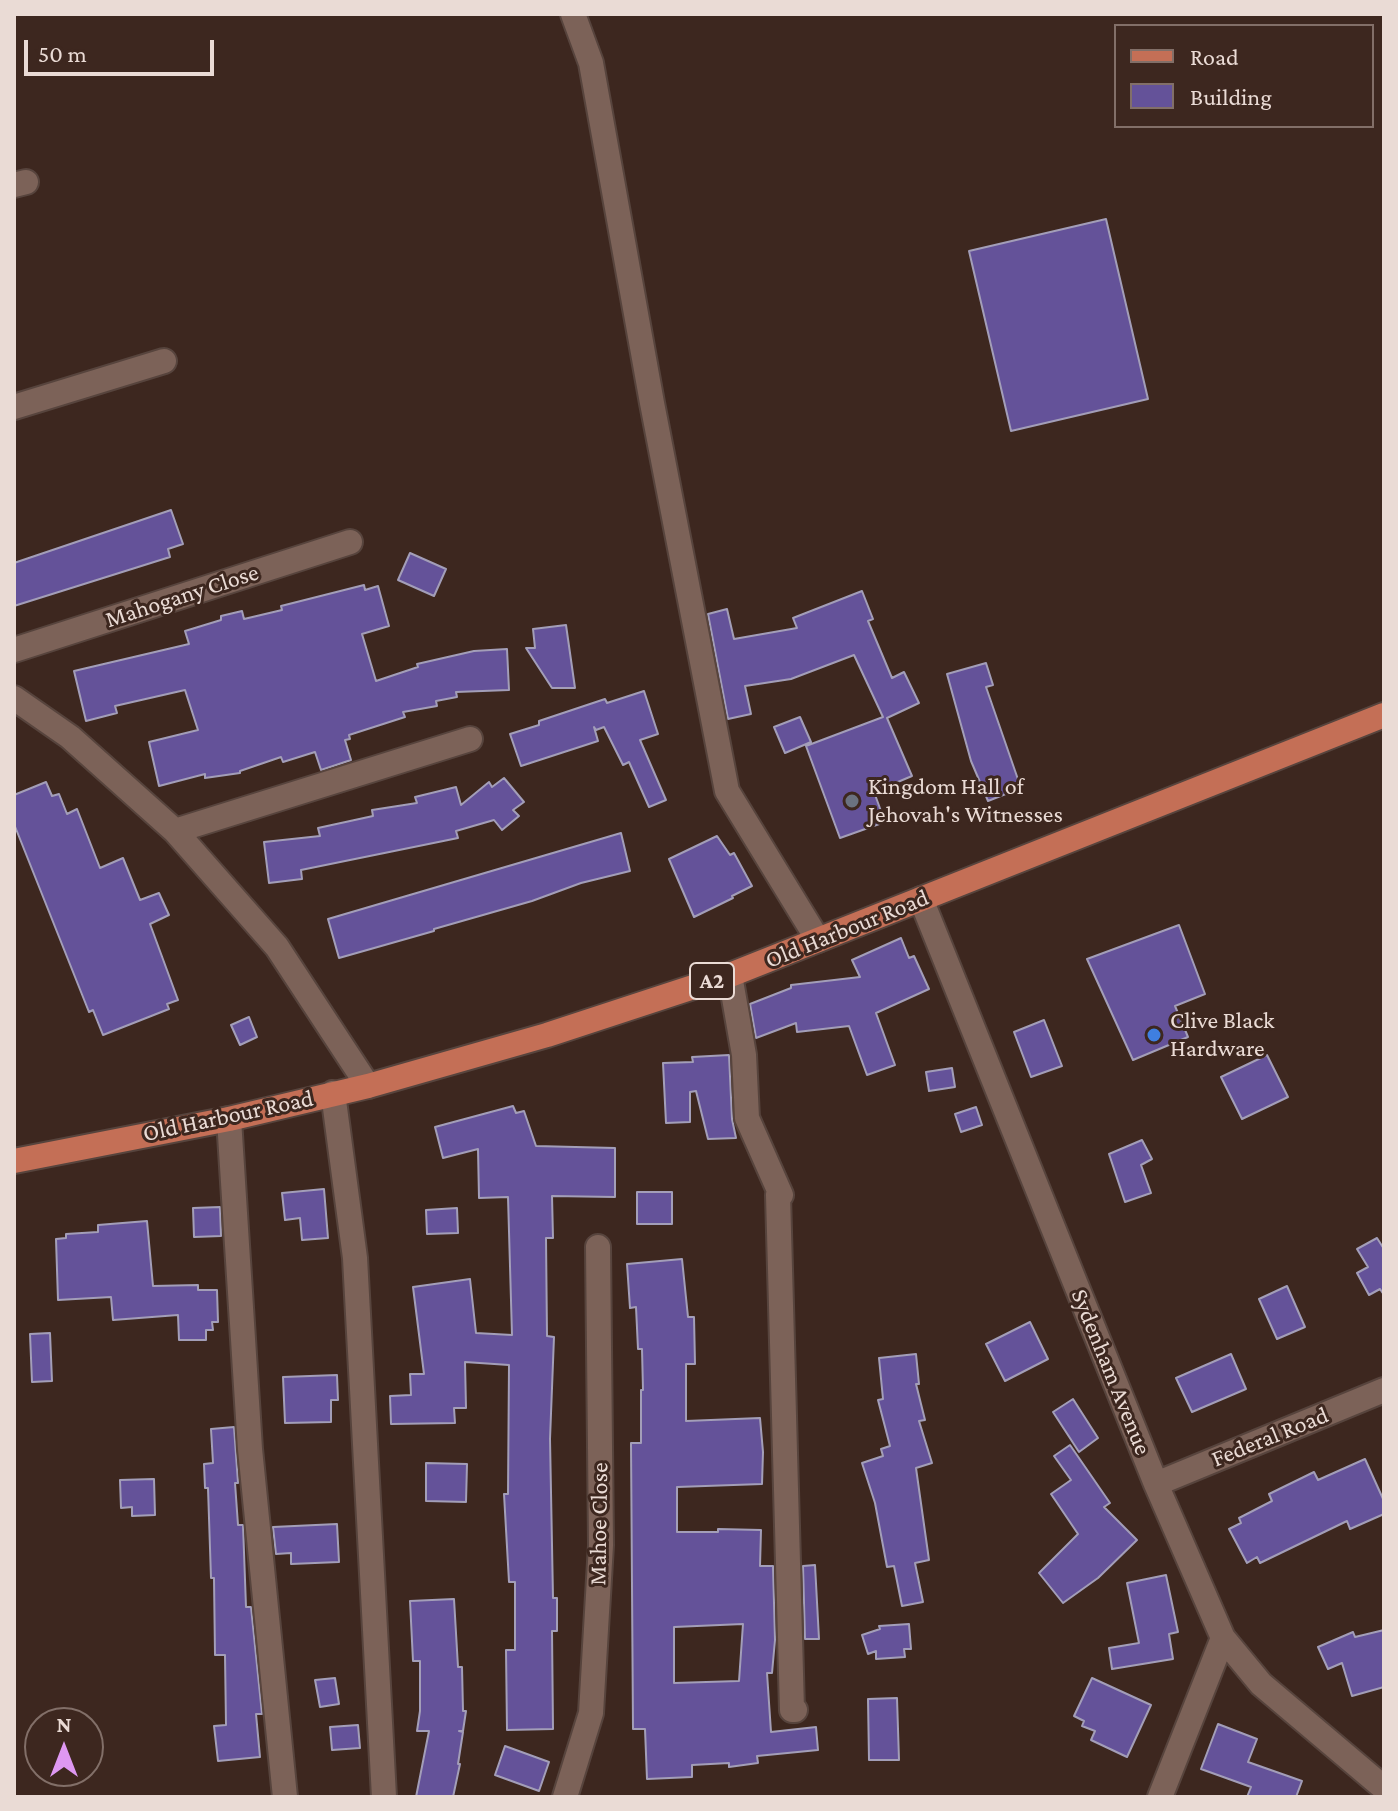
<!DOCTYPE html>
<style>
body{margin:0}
#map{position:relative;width:1398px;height:1811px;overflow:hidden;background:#3d271f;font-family:"Crimson Pro",serif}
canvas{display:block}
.frame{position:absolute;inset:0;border:16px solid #eadbd5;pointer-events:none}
.legend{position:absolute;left:1114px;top:24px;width:260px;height:104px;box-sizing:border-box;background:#3d271f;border:2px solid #826f68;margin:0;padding:10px 14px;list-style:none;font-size:24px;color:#eadbd5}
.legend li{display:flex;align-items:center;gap:16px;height:40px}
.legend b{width:40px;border:2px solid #826f68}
.north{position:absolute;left:24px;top:1707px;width:80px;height:80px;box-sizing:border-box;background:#3d271f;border:2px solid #826f68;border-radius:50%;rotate:0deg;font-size:22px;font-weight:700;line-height:32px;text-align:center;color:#eadbd5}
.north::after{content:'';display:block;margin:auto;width:28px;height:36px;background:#de98f2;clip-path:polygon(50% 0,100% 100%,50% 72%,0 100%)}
.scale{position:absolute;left:24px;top:40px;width:190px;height:36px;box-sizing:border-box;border:4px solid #eadbd5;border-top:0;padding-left:10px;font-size:24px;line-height:28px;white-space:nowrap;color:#eadbd5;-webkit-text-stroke:6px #3d271f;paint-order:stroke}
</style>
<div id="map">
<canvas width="1398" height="1811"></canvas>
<div class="frame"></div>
<ul class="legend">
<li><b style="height:10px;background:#c46f56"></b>Road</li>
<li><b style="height:22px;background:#645299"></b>Building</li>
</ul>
<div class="north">N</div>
<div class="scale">50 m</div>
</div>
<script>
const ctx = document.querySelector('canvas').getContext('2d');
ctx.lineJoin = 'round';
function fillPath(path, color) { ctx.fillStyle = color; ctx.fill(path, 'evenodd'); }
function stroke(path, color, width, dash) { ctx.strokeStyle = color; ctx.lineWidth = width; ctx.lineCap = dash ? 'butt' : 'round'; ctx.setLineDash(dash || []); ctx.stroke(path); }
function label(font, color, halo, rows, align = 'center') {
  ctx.font = font + ' "Crimson Pro",serif'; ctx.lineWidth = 6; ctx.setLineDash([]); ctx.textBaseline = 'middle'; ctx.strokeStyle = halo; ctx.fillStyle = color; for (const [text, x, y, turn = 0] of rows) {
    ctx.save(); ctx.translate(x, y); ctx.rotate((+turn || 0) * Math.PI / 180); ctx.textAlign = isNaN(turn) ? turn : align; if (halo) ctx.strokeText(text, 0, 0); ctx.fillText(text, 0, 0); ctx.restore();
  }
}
const building = new Path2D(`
 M 1106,219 L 1148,399 L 1011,431 L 969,251 Z
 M 171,510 L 183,544 L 168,549 L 170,557 L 14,606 L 14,563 Z
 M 410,553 L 446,569 L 434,596 L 398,580 Z
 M 364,585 L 365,590 L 378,586 L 389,626 L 362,634 L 376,681 L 418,667 L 417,664 L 474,651 L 507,649 L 509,690 L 456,692 L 457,697 L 436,701 L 437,706 L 403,712 L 405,717 L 349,735 L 350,739 L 345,740 L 351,760 L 321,770 L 315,752 L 283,762 L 281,757 L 240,771 L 240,773 L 205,778 L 205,774 L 159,786 L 149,742 L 198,730 L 185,690 L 115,706 L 117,713 L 86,721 L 74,671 L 189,644 L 185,631 L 221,620 L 221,616 L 242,611 L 244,619 L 282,610 L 281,606 Z
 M 862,591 L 873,619 L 868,621 L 892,678 L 904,672 L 919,703 L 887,718 L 912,776 L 874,792 L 885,822 L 840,838 L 806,746 L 883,717 L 854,655 L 791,679 L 745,686 L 751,714 L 728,719 L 708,614 L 727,609 L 734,639 L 797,628 L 793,618 Z
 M 566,625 L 575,688 L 552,688 L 526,648 L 535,648 L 533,629 Z
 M 986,663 L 993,685 L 986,687 L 1021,788 L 988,801 L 971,761 L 947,674 Z
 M 644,691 L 658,734 L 640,740 L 666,800 L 649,807 L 629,762 L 623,765 L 604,727 L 596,730 L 594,727 L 598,741 L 521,766 L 510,734 L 539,725 L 539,721 L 605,699 L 607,703 Z
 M 800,717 L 811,742 L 785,753 L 774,727 Z
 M 504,778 L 524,802 L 513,810 L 519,816 L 502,830 L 494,820 L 456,831 L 458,838 L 301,870 L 302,879 L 269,883 L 264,842 L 320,836 L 318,828 L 373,816 L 372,810 L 417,803 L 415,797 L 456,787 L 461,805 L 489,782 L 492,787 Z
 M 46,782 L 52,796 L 59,794 L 67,814 L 77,809 L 100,868 L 123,858 L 140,900 L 159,893 L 169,915 L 150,924 L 178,1000 L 167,1004 L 169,1009 L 103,1035 L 93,1010 L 89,1012 L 14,824 L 14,795 Z
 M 621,833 L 630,871 L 581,883 L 532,901 L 434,929 L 434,931 L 339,958 L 328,919 Z
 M 717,836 L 730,855 L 734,853 L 752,886 L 732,896 L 733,898 L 694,917 L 669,859 Z
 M 1179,925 L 1205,994 L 1175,1006 L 1188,1037 L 1133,1060 L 1087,959 Z
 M 901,938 L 909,958 L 914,956 L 929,989 L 876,1013 L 895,1065 L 867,1075 L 849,1026 L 797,1032 L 796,1023 L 756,1038 L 750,1004 L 791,988 L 791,985 L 860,977 L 852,960 Z
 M 249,1017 L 257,1037 L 240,1045 L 231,1025 Z
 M 1044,1020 L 1062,1066 L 1031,1077 L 1014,1032 Z
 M 729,1055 L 732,1119 L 736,1138 L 708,1139 L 696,1091 L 690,1092 L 690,1122 L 666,1123 L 663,1063 L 693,1062 L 692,1057 Z
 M 1267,1055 L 1288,1097 L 1242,1119 L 1221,1077 Z
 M 952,1068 L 955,1087 L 929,1091 L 926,1072 Z
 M 513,1106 L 516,1113 L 524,1111 L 536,1146 L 615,1148 L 615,1197 L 552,1196 L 553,1238 L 546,1238 L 547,1336 L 554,1337 L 550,1439 L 553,1598 L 557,1598 L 557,1631 L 552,1631 L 553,1729 L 507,1730 L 506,1650 L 515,1650 L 515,1582 L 509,1582 L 504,1494 L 508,1494 L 509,1365 L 465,1362 L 466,1408 L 454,1408 L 455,1423 L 391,1424 L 390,1396 L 411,1395 L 410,1374 L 424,1374 L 413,1287 L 470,1279 L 476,1333 L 512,1335 L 508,1197 L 479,1198 L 478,1149 L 443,1158 L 435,1127 Z
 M 976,1107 L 982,1125 L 961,1132 L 955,1114 Z
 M 1142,1140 L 1152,1159 L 1141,1165 L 1151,1193 L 1125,1202 L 1109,1154 Z
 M 324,1189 L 328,1238 L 302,1240 L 300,1218 L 285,1220 L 282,1193 Z
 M 637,1192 L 672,1192 L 672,1224 L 637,1224 Z
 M 220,1207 L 221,1236 L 194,1237 L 193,1208 Z
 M 457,1208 L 458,1233 L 427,1234 L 426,1210 Z
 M 147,1221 L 153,1286 L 198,1285 L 198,1290 L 217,1290 L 218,1322 L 212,1322 L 213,1330 L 206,1330 L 206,1340 L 179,1340 L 178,1315 L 113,1320 L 111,1297 L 58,1300 L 56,1239 L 66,1238 L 66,1234 L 98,1232 L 98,1225 Z
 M 1377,1238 L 1384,1249 L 1384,1295 L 1380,1289 L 1369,1295 L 1357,1273 L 1368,1267 L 1357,1249 Z
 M 682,1259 L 688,1317 L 694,1317 L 695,1364 L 686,1364 L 686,1421 L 760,1418 L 763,1452 L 762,1484 L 677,1487 L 677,1532 L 718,1532 L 718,1529 L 761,1530 L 760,1566 L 773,1566 L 775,1640 L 772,1673 L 767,1673 L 771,1732 L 816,1727 L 818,1750 L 757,1756 L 758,1763 L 729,1767 L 729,1763 L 692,1765 L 692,1777 L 647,1779 L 645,1729 L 633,1729 L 631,1443 L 641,1443 L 641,1390 L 643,1390 L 642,1349 L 638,1349 L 636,1307 L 630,1308 L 627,1264 ZM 743,1624 L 739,1681 L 674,1683 L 674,1627 Z
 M 1287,1286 L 1305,1327 L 1277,1339 L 1259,1299 Z
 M 1030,1322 L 1048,1359 L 1005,1381 L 986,1344 Z
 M 50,1333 L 52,1381 L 32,1382 L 30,1334 Z
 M 916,1354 L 919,1384 L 916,1384 L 925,1420 L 919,1421 L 932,1463 L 916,1468 L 929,1560 L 915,1563 L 923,1602 L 902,1606 L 894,1566 L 887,1567 L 875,1503 L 862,1463 L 883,1456 L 881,1449 L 890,1446 L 878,1400 L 883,1399 L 879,1358 Z
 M 1231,1354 L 1246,1389 L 1192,1412 L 1176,1378 Z
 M 337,1375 L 338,1400 L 331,1400 L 331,1422 L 285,1423 L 283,1377 Z
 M 1073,1399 L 1098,1438 L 1079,1452 L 1053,1412 Z
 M 234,1427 L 238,1483 L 235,1483 L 238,1525 L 243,1525 L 246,1607 L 251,1607 L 262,1714 L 256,1714 L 260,1757 L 218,1761 L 214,1726 L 226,1725 L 225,1655 L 215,1655 L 214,1578 L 211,1578 L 208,1488 L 205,1488 L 204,1464 L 213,1463 L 211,1429 Z
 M 1070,1445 L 1110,1503 L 1104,1507 L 1137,1540 L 1098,1578 L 1063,1603 L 1039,1573 L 1078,1534 L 1051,1494 L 1071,1480 L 1054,1456 Z
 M 1365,1459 L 1384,1501 L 1384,1514 L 1350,1529 L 1347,1521 L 1260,1563 L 1257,1557 L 1247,1563 L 1229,1529 L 1241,1523 L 1239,1518 L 1272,1501 L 1269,1494 L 1314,1472 L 1318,1480 Z
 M 426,1463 L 467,1464 L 466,1502 L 426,1501 Z
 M 154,1479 L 155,1515 L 132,1516 L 132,1507 L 121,1508 L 120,1480 Z
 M 337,1524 L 339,1562 L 291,1564 L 291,1553 L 276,1554 L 273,1527 Z
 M 815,1565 L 819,1639 L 805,1639 L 803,1566 Z
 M 1166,1575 L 1178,1632 L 1169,1634 L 1173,1659 L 1112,1669 L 1109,1648 L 1139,1643 L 1127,1583 Z
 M 454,1599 L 458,1667 L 462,1667 L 463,1711 L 466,1711 L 463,1731 L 459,1731 L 463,1732 L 458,1764 L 460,1764 L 453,1797 L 416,1797 L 429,1731 L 417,1731 L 420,1711 L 420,1661 L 413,1661 L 410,1601 Z
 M 909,1624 L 911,1649 L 904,1649 L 905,1657 L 876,1659 L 876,1651 L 868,1654 L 862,1635 L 880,1629 L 879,1626 Z
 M 1384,1630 L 1384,1687 L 1352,1696 L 1342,1663 L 1328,1669 L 1318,1647 L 1353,1632 L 1355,1637 Z
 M 335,1678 L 339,1704 L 320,1707 L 315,1680 Z
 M 1092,1678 L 1151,1705 L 1127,1757 L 1091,1740 L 1095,1731 L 1082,1726 L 1084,1721 L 1074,1716 Z
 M 897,1698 L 899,1760 L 869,1760 L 868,1699 Z
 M 1218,1724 L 1257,1739 L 1248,1762 L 1302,1781 L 1296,1797 L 1247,1797 L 1251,1787 L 1201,1769 Z
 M 358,1725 L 360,1748 L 332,1750 L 330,1727 Z
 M 505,1746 L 549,1762 L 539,1791 L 495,1775 Z`);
fillPath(building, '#645299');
stroke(building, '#a39eb8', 2);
const minor = new Path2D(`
 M 573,14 L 591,63 L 652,403 L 727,791 L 818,940
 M 14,185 L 26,182
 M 14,407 L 164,361
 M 14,650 L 350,542
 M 14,698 L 70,737 L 175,831 L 277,947 L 368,1086
 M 175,831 L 470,739
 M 921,899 L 1156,1484 L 1223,1638 L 1261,1684 L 1384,1788
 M 730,975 L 744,1055 L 747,1118 L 781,1195 L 778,1195 L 792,1710 L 795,1710
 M 333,1093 L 355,1258 L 384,1797
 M 229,1119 L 250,1449 L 285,1797
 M 1156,1484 L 1384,1390
 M 565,1797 L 591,1713 L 601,1545 L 598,1247
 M 1160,1797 L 1223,1638`);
const major = new Path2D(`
 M 14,1161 L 229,1119 L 368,1086 L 547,1035 L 730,975 L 1384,715`);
stroke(minor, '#57443d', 28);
stroke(major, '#57443d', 28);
stroke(minor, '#7c6258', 24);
stroke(major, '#c46f56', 24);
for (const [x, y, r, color] of [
 [852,801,8,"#6b7280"],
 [1154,1035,8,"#3f7fe0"]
]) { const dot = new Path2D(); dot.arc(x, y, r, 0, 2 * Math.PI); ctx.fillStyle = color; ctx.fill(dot); stroke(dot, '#3d271f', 3); }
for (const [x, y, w] of [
 [712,981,44]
]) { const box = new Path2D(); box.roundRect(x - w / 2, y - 18, w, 36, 6); ctx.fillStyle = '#3d271f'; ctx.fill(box); stroke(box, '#eadbd5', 2); }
label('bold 22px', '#eadbd5', null, [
 ["A2",712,981]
]);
label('24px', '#eadbd5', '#3d271f', [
 ["Mahogany Close",182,596,-18],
 ["Old Harbour Road",847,929,-22],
 ["Old Harbour Road",228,1116,-12],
 ["Sydenham Avenue",1111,1372,68],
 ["Federal Road",1270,1437,-22],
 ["Mahoe Close",599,1524,-89]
]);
label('24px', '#eadbd5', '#3d271f', [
 ["Kingdom Hall of",868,787],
 ["Jehovah's Witnesses",868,815],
 ["Clive Black",1170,1021],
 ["Hardware",1170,1049]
], 'left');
</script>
